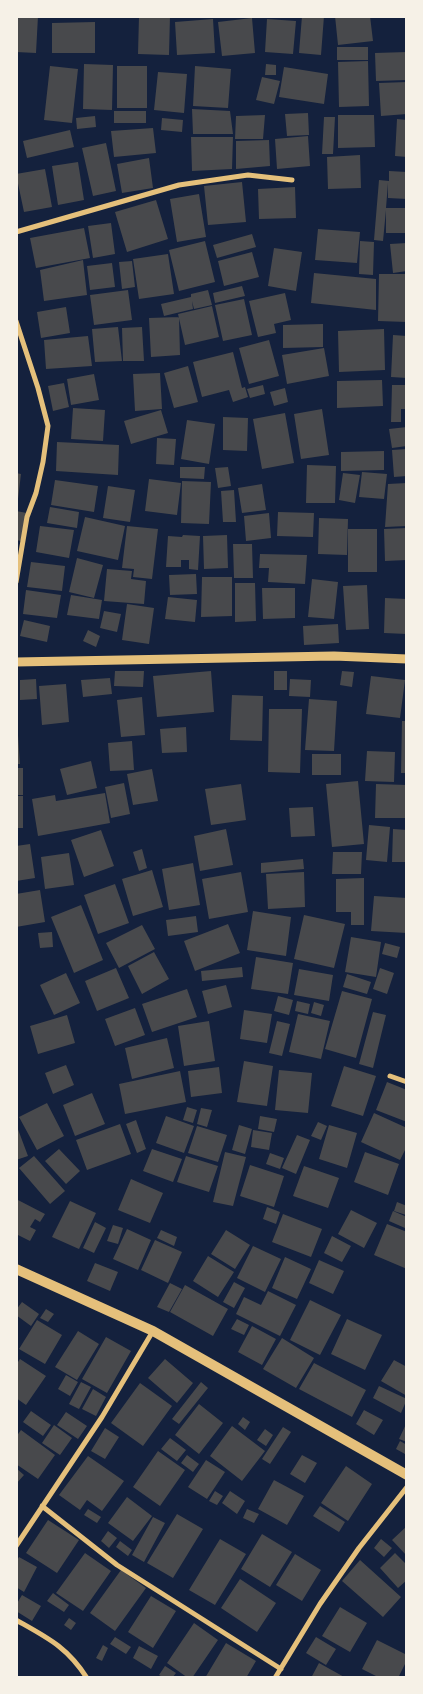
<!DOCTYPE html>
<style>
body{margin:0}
#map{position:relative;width:423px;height:1694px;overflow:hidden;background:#14213d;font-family:"Fira Sans",sans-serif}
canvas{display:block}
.frame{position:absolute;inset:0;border:18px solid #f6f1e7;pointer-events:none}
</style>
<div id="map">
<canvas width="423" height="1694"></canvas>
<div class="frame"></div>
</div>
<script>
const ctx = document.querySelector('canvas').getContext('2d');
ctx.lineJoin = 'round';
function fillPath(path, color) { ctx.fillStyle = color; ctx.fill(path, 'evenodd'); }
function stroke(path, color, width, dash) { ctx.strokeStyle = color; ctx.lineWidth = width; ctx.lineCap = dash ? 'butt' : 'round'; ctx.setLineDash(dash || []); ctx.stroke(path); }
fillPath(new Path2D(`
 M 17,16 L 38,16 L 36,53 L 16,52 Z
 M 139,16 L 170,16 L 169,55 L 138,54 Z
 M 302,16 L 324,16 L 321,55 L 299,53 Z
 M 335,16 L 370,16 L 373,41 L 338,45 Z
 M 252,18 L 255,53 L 222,56 L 218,22 Z
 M 213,19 L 215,53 L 177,55 L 175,22 Z
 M 267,19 L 296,21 L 293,54 L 265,52 Z
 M 95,22 L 95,53 L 52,53 L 52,23 Z
 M 337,47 L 368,47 L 368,60 L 337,60 Z
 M 407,52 L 407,80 L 376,81 L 375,53 Z
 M 368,61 L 369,106 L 339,107 L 338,62 Z
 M 84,64 L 113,65 L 112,110 L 83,109 Z
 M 266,64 L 276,65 L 276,75 L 265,75 Z
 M 50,66 L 78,69 L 72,123 L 44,120 Z
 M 117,66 L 147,66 L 147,108 L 117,108 Z
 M 195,66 L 231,69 L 228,108 L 193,106 Z
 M 284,67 L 328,74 L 324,104 L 279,97 Z
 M 158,72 L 187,74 L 184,113 L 154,110 Z
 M 262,77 L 280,81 L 274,104 L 256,100 Z
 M 407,82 L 407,114 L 381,116 L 379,83 Z
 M 192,109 L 230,111 L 233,134 L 193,134 Z
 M 114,111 L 146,111 L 146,123 L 114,123 Z
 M 308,113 L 309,135 L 287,136 L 285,114 Z
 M 265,115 L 263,139 L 235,139 L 236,116 Z
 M 338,115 L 374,115 L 375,147 L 338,148 Z
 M 95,116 L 96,127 L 77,129 L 76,118 Z
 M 324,117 L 335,117 L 333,154 L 322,154 Z
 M 162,118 L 183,120 L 182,132 L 161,130 Z
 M 397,119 L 407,120 L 407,157 L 395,156 Z
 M 153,128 L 156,153 L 114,157 L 111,131 Z
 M 70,130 L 74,147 L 27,158 L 23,141 Z
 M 308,136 L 310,166 L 277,169 L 275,139 Z
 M 191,137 L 233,137 L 232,169 L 192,171 Z
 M 269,140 L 270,166 L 236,169 L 236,141 Z
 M 106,143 L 116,191 L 93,196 L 82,148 Z
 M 360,155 L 361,188 L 328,189 L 327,157 Z
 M 149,158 L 153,188 L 122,193 L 117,164 Z
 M 78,162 L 84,200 L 58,205 L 52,166 Z
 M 45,169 L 52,207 L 24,212 L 16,174 Z
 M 389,171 L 407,172 L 407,199 L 388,198 L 388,183 L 386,208 L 407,208 L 407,233 L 386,233 L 386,210 L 383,241 L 374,240 L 379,180 L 389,181 Z
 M 242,182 L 246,222 L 208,225 L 204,186 Z
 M 295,187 L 296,218 L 259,219 L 258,189 Z
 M 199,194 L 206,237 L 177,242 L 170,199 Z
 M 156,200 L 168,239 L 127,252 L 115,212 Z
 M 111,223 L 115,254 L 93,258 L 88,226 Z
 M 84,228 L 90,258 L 36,268 L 30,238 Z
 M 318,229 L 360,232 L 357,263 L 315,260 Z
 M 252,234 L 256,247 L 217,258 L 213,245 Z
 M 205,241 L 215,282 L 179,291 L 169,250 Z
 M 360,241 L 374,242 L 373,275 L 359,274 Z
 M 407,243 L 407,271 L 393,273 L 390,244 Z
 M 274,248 L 302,252 L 296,291 L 268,286 Z
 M 252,252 L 259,277 L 224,286 L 218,261 Z
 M 168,254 L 174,294 L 139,299 L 133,259 Z
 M 83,260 L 87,295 L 44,301 L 40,270 Z
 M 132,261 L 135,287 L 122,289 L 119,262 Z
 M 112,263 L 115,287 L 90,290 L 87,266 Z
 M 314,273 L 376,279 L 376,310 L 311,303 Z
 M 379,274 L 407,274 L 407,322 L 378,321 Z
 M 242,286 L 245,296 L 215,303 L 213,293 Z
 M 128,290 L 132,320 L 94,325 L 90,295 Z
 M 208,290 L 212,305 L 194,309 L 192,301 L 193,309 L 164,316 L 161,304 L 191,297 L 191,294 Z
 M 285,293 L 291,320 L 274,324 L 276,333 L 258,337 L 249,301 Z
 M 244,299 L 252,335 L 223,341 L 215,305 Z
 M 212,306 L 219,337 L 185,345 L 178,314 Z
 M 66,307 L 70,333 L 41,338 L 37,312 Z
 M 179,317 L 180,355 L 151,357 L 149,318 Z
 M 323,324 L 323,347 L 283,348 L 283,325 Z
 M 118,327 L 122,361 L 95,362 L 92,329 Z
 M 142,327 L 144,361 L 123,361 L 122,328 Z
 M 384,329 L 385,370 L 339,372 L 338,331 Z
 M 393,335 L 407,336 L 407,378 L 391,377 Z
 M 88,336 L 92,366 L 46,369 L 44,340 Z
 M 269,340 L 279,376 L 249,384 L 239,348 Z
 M 324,348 L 329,376 L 287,384 L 282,355 Z
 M 233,352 L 242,388 L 245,387 L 248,397 L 233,402 L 229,390 L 202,397 L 193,362 Z
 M 188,366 L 198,402 L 174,408 L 164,373 Z
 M 160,373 L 162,409 L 135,411 L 133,374 Z
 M 94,374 L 99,400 L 71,405 L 67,379 Z
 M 382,380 L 383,406 L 337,408 L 337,381 Z
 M 64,383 L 69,407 L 53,411 L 48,386 Z
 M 263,385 L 265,394 L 250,398 L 247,389 Z
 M 392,385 L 407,385 L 407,409 L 401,409 L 401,422 L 391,422 Z
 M 285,388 L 288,402 L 274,406 L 270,392 Z
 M 73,408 L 105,410 L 103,441 L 71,439 Z
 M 322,409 L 329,455 L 301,459 L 294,414 Z
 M 161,410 L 168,433 L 131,444 L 124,421 Z
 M 285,413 L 294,463 L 262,469 L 253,419 Z
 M 223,417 L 248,418 L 247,451 L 223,450 Z
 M 187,420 L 215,424 L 209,464 L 181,459 Z
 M 407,427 L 407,446 L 392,448 L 389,429 Z
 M 157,438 L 176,439 L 174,465 L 156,464 Z
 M 57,442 L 119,445 L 118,475 L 56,471 Z
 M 407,449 L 407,476 L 394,477 L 392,450 Z
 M 384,451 L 384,470 L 341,471 L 341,452 Z
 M 307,465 L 336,466 L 335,503 L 306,503 Z
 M 180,467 L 205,467 L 204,479 L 180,478 Z
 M 228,467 L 231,486 L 218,488 L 215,468 Z
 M 362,472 L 387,474 L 384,499 L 359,497 Z
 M 16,473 L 21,474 L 18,499 L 16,499 Z
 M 343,473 L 360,475 L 355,503 L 339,500 Z
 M 149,479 L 181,483 L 177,515 L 145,511 Z
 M 55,480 L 98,486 L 94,512 L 51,505 Z
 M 182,481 L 211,482 L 209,524 L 181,523 Z
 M 407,483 L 407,526 L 385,527 L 388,484 Z
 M 262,484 L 266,510 L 242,513 L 238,488 Z
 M 108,486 L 135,490 L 130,522 L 103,518 Z
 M 234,490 L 236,522 L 223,522 L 221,491 Z
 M 50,507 L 79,512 L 77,528 L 47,523 Z
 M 16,511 L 27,513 L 21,541 L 16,540 Z
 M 278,512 L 314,513 L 313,537 L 277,536 Z
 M 269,513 L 271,538 L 246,541 L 244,516 Z
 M 85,517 L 125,526 L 118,560 L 77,551 Z
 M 319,518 L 348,519 L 347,555 L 318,554 Z
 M 40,526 L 74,530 L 69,558 L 36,552 Z
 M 127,526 L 158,529 L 152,579 L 133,577 L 134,569 L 122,568 Z
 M 407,528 L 407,560 L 385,561 L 384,529 Z
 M 348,529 L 377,529 L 377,572 L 348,572 Z
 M 183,535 L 200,536 L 198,570 L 189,569 L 189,560 L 181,560 L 181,567 L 166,567 L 168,536 L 182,537 Z
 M 227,535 L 228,568 L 204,569 L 203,536 Z
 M 233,544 L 252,544 L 253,578 L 234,578 Z
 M 260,554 L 307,555 L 305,584 L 268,582 L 269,568 L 259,568 Z
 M 77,558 L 103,565 L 94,598 L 69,592 Z
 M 31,562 L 65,566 L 62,591 L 27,587 Z
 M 107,569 L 132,571 L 131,579 L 146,581 L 144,604 L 104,601 Z
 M 196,574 L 197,594 L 170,595 L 169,575 Z
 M 202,577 L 232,577 L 232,616 L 201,617 Z
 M 312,579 L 338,582 L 334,619 L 308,617 Z
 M 235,583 L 255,583 L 256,621 L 235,622 Z
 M 367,585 L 369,629 L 346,630 L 343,586 Z
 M 262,588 L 295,588 L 295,618 L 263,619 Z
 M 26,590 L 61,595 L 57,618 L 23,614 Z
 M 71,595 L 102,600 L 99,619 L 67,615 Z
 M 168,597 L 197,600 L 195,622 L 165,619 Z
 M 385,598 L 407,599 L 407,634 L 384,633 Z
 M 127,604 L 154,608 L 149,644 L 122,640 Z
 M 104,611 L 121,614 L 117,632 L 100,628 Z
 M 24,620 L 50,626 L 47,642 L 20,636 Z
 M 338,624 L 339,643 L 304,645 L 303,626 Z
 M 88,630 L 100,636 L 96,647 L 83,641 Z
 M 115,671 L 144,671 L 143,687 L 114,686 Z
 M 211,671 L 214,712 L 157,717 L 153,676 Z
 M 274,671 L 287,671 L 287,690 L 274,690 Z
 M 342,671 L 354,672 L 352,687 L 340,685 Z
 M 371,676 L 405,680 L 400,718 L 366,714 Z
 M 110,678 L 112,694 L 83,697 L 81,680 Z
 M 36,679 L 37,699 L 20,700 L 20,680 Z
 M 290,679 L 311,680 L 310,697 L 289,696 Z
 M 66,684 L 69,722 L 42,725 L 39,686 Z
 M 232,695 L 263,696 L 262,741 L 230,740 Z
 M 142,697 L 145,735 L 121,737 L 117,700 Z
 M 309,699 L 337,701 L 334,751 L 305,750 Z
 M 269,709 L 302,709 L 300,773 L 268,772 Z
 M 402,721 L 407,721 L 407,773 L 401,773 Z
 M 186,727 L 187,752 L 162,753 L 160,729 Z
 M 16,735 L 18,735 L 20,764 L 16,764 Z
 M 132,741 L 134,770 L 110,771 L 108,743 Z
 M 367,751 L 395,752 L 394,782 L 365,781 Z
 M 312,754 L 341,754 L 341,775 L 312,775 Z
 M 91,761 L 97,788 L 67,795 L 60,769 Z
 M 16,768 L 23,768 L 23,795 L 16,795 Z
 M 152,769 L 158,801 L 133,805 L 127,774 Z
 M 358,781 L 364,844 L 332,847 L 326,784 Z
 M 124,783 L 130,814 L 111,818 L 105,787 Z
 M 241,784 L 246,820 L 211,825 L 205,789 Z
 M 376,784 L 407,785 L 407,818 L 375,818 Z
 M 105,793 L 110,823 L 38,836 L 32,799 L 55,795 L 56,801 Z
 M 16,796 L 23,796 L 23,828 L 16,828 Z
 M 313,807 L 315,836 L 291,837 L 289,808 Z
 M 369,825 L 390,827 L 387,862 L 366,860 Z
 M 226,829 L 233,865 L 200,871 L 194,836 Z
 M 393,829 L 407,830 L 407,862 L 392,862 Z
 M 101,830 L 114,866 L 84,877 L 71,840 Z
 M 30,844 L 35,878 L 16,881 L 16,846 Z
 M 142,849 L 147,868 L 139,871 L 133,852 Z
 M 333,852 L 362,852 L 361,874 L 332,874 Z
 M 69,853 L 74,885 L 45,889 L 41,857 Z
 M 303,859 L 304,869 L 261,873 L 261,863 Z
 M 193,863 L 200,905 L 169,910 L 162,869 Z
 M 152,870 L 163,907 L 133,916 L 122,879 Z
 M 241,872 L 248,912 L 209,919 L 202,879 Z
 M 304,872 L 305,907 L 268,909 L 266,874 Z
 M 364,878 L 364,925 L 351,925 L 351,912 L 336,912 L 336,879 Z
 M 115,884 L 129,923 L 98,934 L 84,895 Z
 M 40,890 L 45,922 L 16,927 L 16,894 Z
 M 374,896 L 407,898 L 407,933 L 371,931 Z
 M 81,905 L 103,960 L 74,973 L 51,917 Z
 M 253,911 L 291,917 L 286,956 L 247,950 Z
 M 304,915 L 345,924 L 334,968 L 294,959 Z
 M 196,916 L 198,932 L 168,936 L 166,920 Z
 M 228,924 L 240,953 L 195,971 L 184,941 Z
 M 142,925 L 155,949 L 119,968 L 106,943 Z
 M 52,932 L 53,947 L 40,948 L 38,933 Z
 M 351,937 L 381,942 L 376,977 L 345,972 Z
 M 385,943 L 400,947 L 397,958 L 382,954 Z
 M 154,952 L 169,979 L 142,994 L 128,966 Z
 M 256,957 L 293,963 L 288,994 L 251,989 Z
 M 242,967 L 243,977 L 202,981 L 201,971 Z
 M 116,968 L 129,998 L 97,1011 L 85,981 Z
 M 380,968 L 394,973 L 387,994 L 373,989 Z
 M 299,969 L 333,975 L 329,1001 L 294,995 Z
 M 66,973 L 80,1003 L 54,1015 L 40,985 Z
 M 347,974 L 371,982 L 367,994 L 343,987 Z
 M 226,985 L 232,1007 L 208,1014 L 202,991 Z
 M 187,989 L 197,1017 L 152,1032 L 142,1004 Z
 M 342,991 L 372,999 L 356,1058 L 325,1049 Z
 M 278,996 L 293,1000 L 289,1015 L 274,1011 Z
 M 297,1001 L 310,1004 L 308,1014 L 295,1011 Z
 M 314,1002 L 324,1005 L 321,1016 L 311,1013 Z
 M 135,1008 L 145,1035 L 115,1046 L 105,1019 Z
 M 244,1010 L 272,1014 L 267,1043 L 240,1039 Z
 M 373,1012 L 386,1015 L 373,1068 L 359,1064 Z
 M 298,1014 L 330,1021 L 321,1059 L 289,1052 Z
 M 67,1015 L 75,1043 L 38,1054 L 30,1026 Z
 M 209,1021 L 215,1061 L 184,1066 L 178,1026 Z
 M 277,1021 L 290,1024 L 282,1056 L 269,1053 Z
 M 167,1038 L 174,1068 L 132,1079 L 125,1048 Z
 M 244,1061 L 273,1066 L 267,1106 L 237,1102 Z
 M 66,1065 L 74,1085 L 53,1094 L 45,1073 Z
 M 344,1066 L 376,1076 L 363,1116 L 331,1106 Z
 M 219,1067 L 222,1093 L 191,1097 L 188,1071 Z
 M 279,1070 L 312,1073 L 308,1113 L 275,1110 Z
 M 180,1071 L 186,1102 L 125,1114 L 119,1084 Z
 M 387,1082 L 407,1090 L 407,1122 L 376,1110 Z
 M 92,1093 L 105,1124 L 75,1136 L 63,1105 Z
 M 47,1103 L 64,1136 L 37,1150 L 19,1117 Z
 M 187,1107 L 197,1110 L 193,1123 L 183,1120 Z
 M 201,1108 L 212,1110 L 207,1127 L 197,1124 Z
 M 374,1113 L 407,1128 L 407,1146 L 400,1160 L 361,1142 Z
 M 166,1116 L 194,1126 L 184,1153 L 156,1143 Z
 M 260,1116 L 277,1119 L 274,1132 L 258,1129 Z
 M 136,1120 L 146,1149 L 137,1153 L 126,1124 Z
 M 318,1122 L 327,1126 L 321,1140 L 311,1136 Z
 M 16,1124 L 28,1156 L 16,1160 Z
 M 120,1124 L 131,1154 L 87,1170 L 76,1140 Z
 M 239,1125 L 252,1129 L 245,1154 L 232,1150 Z
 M 329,1125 L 357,1133 L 347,1168 L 319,1159 Z
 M 197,1126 L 227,1135 L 218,1162 L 188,1153 Z
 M 253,1130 L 272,1133 L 269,1150 L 251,1147 Z
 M 297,1135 L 310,1140 L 296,1174 L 282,1168 Z
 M 59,1149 L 80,1171 L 66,1184 L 45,1161 Z
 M 152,1149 L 182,1159 L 173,1182 L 143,1171 Z
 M 225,1152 L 246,1157 L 233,1206 L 213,1202 Z
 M 365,1152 L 399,1164 L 388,1195 L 354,1182 Z
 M 270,1153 L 284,1158 L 280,1169 L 266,1164 Z
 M 34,1156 L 65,1191 L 50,1204 L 19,1168 Z
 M 186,1156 L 218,1166 L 209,1192 L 177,1182 Z
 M 250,1165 L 284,1176 L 274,1207 L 240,1196 Z
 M 304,1166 L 339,1178 L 328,1208 L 293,1196 Z
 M 131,1179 L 163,1193 L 150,1223 L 118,1210 Z
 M 16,1199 L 45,1214 L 40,1222 L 35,1219 L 30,1227 L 36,1230 L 30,1241 L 16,1234 Z
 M 70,1201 L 96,1213 L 79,1249 L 52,1237 Z
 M 397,1202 L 407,1206 L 406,1215 L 394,1211 Z
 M 267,1207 L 280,1212 L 276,1224 L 263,1219 Z
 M 351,1210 L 377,1223 L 364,1248 L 338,1234 Z
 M 393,1211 L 407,1217 L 405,1228 L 389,1221 Z
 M 283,1214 L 322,1229 L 311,1257 L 272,1242 Z
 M 95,1222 L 106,1228 L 94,1253 L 83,1248 Z
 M 387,1224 L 407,1232 L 407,1269 L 374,1255 Z
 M 113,1225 L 123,1228 L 118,1244 L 107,1241 Z
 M 127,1229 L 151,1240 L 138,1270 L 113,1259 Z
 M 161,1230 L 177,1237 L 174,1246 L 157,1238 Z
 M 226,1230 L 250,1245 L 235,1269 L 211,1254 Z
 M 332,1236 L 351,1246 L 342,1262 L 324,1253 Z
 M 155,1240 L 182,1252 L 168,1283 L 141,1270 Z
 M 253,1246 L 281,1259 L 265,1292 L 237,1278 Z
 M 208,1256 L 234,1272 L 218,1297 L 193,1281 Z
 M 285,1257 L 311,1269 L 297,1299 L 272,1288 Z
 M 319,1260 L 344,1271 L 333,1294 L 309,1283 Z
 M 95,1263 L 118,1272 L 110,1291 L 87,1281 Z
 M 234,1282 L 245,1288 L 234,1308 L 223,1302 Z
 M 170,1283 L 182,1289 L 169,1312 L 157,1307 Z
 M 185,1285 L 228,1309 L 213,1336 L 170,1312 Z
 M 268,1291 L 296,1305 L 280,1336 L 236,1314 L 244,1297 L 261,1305 Z
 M 310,1300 L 341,1315 L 320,1355 L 290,1340 Z
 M 22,1302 L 39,1314 L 31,1326 L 16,1315 L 16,1310 Z
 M 46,1309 L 54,1314 L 48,1322 L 40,1318 Z
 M 237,1319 L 249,1325 L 244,1335 L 231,1329 Z
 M 347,1319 L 382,1335 L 365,1370 L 331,1354 Z
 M 37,1320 L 62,1335 L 45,1364 L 19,1349 Z
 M 252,1326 L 276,1339 L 262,1365 L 238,1352 Z
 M 78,1331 L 99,1344 L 77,1380 L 55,1367 Z
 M 106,1337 L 131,1351 L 107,1393 L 82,1379 Z
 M 282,1338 L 314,1358 L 296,1388 L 263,1369 Z
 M 20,1359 L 46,1376 L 26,1405 L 16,1398 L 16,1365 Z
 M 165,1359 L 193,1383 L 177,1403 L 148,1378 Z
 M 394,1360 L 407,1367 L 407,1396 L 381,1381 Z
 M 314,1363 L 366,1390 L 352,1417 L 299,1389 Z
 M 66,1375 L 78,1382 L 70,1396 L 58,1389 Z
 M 81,1382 L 91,1387 L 79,1409 L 69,1404 Z
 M 201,1382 L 208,1388 L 179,1424 L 172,1419 Z
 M 140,1383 L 172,1406 L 143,1446 L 111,1423 Z
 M 379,1386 L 407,1399 L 401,1413 L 373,1398 Z
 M 93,1389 L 106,1397 L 96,1416 L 82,1409 Z
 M 199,1404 L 223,1423 L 199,1454 L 175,1435 Z
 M 364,1410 L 383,1420 L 374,1435 L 356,1424 Z
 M 31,1411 L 51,1425 L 43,1436 L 23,1422 Z
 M 66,1412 L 87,1426 L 78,1439 L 57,1425 Z
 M 243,1417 L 250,1422 L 245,1430 L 238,1424 Z
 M 407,1422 L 407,1442 L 399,1439 Z
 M 54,1425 L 72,1438 L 60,1455 L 42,1443 Z
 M 232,1426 L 265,1451 L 242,1481 L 210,1456 Z
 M 283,1427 L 291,1432 L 270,1464 L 262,1459 Z
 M 105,1428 L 119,1437 L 105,1459 L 91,1451 Z
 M 265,1429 L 273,1435 L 266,1446 L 257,1440 Z
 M 21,1430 L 55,1455 L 38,1479 L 16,1464 L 16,1437 Z
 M 170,1438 L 186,1450 L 177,1461 L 161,1449 Z
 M 400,1441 L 407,1445 L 405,1454 L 396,1449 Z
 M 158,1451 L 185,1470 L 160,1506 L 133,1487 Z
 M 187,1455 L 199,1464 L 193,1472 L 181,1463 Z
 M 302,1455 L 317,1463 L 305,1483 L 290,1474 Z
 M 88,1456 L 124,1481 L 102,1511 L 87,1500 L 80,1510 L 59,1495 Z
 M 206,1460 L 225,1472 L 207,1499 L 188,1487 Z
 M 346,1466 L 372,1484 L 348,1521 L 321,1503 Z
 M 16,1468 L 24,1475 L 16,1484 Z
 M 274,1480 L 304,1496 L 287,1525 L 258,1509 Z
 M 215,1491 L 223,1496 L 217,1505 L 209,1501 Z
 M 230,1491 L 245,1501 L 237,1514 L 222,1503 Z
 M 127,1497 L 152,1516 L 133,1541 L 108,1523 Z
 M 320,1506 L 345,1522 L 339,1532 L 313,1516 Z
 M 88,1509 L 101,1517 L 97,1523 L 84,1515 Z
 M 247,1509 L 259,1514 L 254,1523 L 243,1518 Z
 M 177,1514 L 203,1529 L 173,1578 L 147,1563 Z
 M 153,1517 L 165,1523 L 144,1562 L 132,1555 Z
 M 48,1520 L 79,1540 L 57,1573 L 26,1553 Z
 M 407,1526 L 407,1556 L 392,1540 Z
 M 108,1531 L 117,1538 L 109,1548 L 101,1541 Z
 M 262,1534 L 292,1552 L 270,1587 L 241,1569 Z
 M 220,1539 L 246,1554 L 215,1605 L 189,1590 Z
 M 381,1539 L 392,1548 L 384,1557 L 374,1548 Z
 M 120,1541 L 132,1550 L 128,1556 L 116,1547 Z
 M 85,1553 L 111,1571 L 83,1611 L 56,1593 Z
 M 395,1553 L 407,1565 L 407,1580 L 398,1588 L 380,1568 Z
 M 295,1554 L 321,1570 L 302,1601 L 276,1585 Z
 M 19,1557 L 37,1567 L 24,1592 L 16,1587 L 16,1562 Z
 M 360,1560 L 401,1597 L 383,1617 L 342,1581 Z
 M 121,1570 L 146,1588 L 115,1631 L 90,1613 Z
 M 240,1579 L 276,1603 L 257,1632 L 221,1608 Z
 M 53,1593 L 69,1605 L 64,1612 L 47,1601 Z
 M 22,1595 L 41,1606 L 32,1621 L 16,1611 L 16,1605 Z
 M 151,1596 L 176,1611 L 153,1648 L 128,1632 Z
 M 340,1607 L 367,1623 L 350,1652 L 322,1636 Z
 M 69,1618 L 76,1623 L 71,1630 L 64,1625 Z
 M 194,1623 L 218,1640 L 192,1678 L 188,1678 L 167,1663 Z
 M 115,1637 L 131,1647 L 126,1654 L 110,1644 Z
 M 316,1637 L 336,1649 L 326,1665 L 306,1653 Z
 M 377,1640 L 407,1655 L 407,1660 L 398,1678 L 380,1678 L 362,1669 Z
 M 226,1643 L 256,1661 L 246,1678 L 205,1678 Z
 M 103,1645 L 108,1648 L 102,1661 L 96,1658 Z
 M 139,1646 L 158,1656 L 151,1669 L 133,1658 Z
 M 319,1663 L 346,1678 L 311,1678 Z
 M 165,1666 L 176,1673 L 172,1678 L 164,1678 L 159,1675 Z`), '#48494c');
stroke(new Path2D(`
 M 16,232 L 179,185 L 248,175 L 292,180
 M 16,321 L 38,388 L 48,426 L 43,462 L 36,493 L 27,517 L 16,582
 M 390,1076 L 407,1082
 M 42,1506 L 117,1565 L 281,1669
 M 16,1546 L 102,1417 L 153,1331
 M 16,1620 C 48,1638 67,1647 87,1678
 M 275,1678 L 320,1604 L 359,1548 L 407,1487`), '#e5c07b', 5);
stroke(new Path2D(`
 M 16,662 L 334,656 L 407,659`), '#e5c07b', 9);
stroke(new Path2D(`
 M 16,1269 L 153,1331 L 407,1475`), '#e5c07b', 10);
</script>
